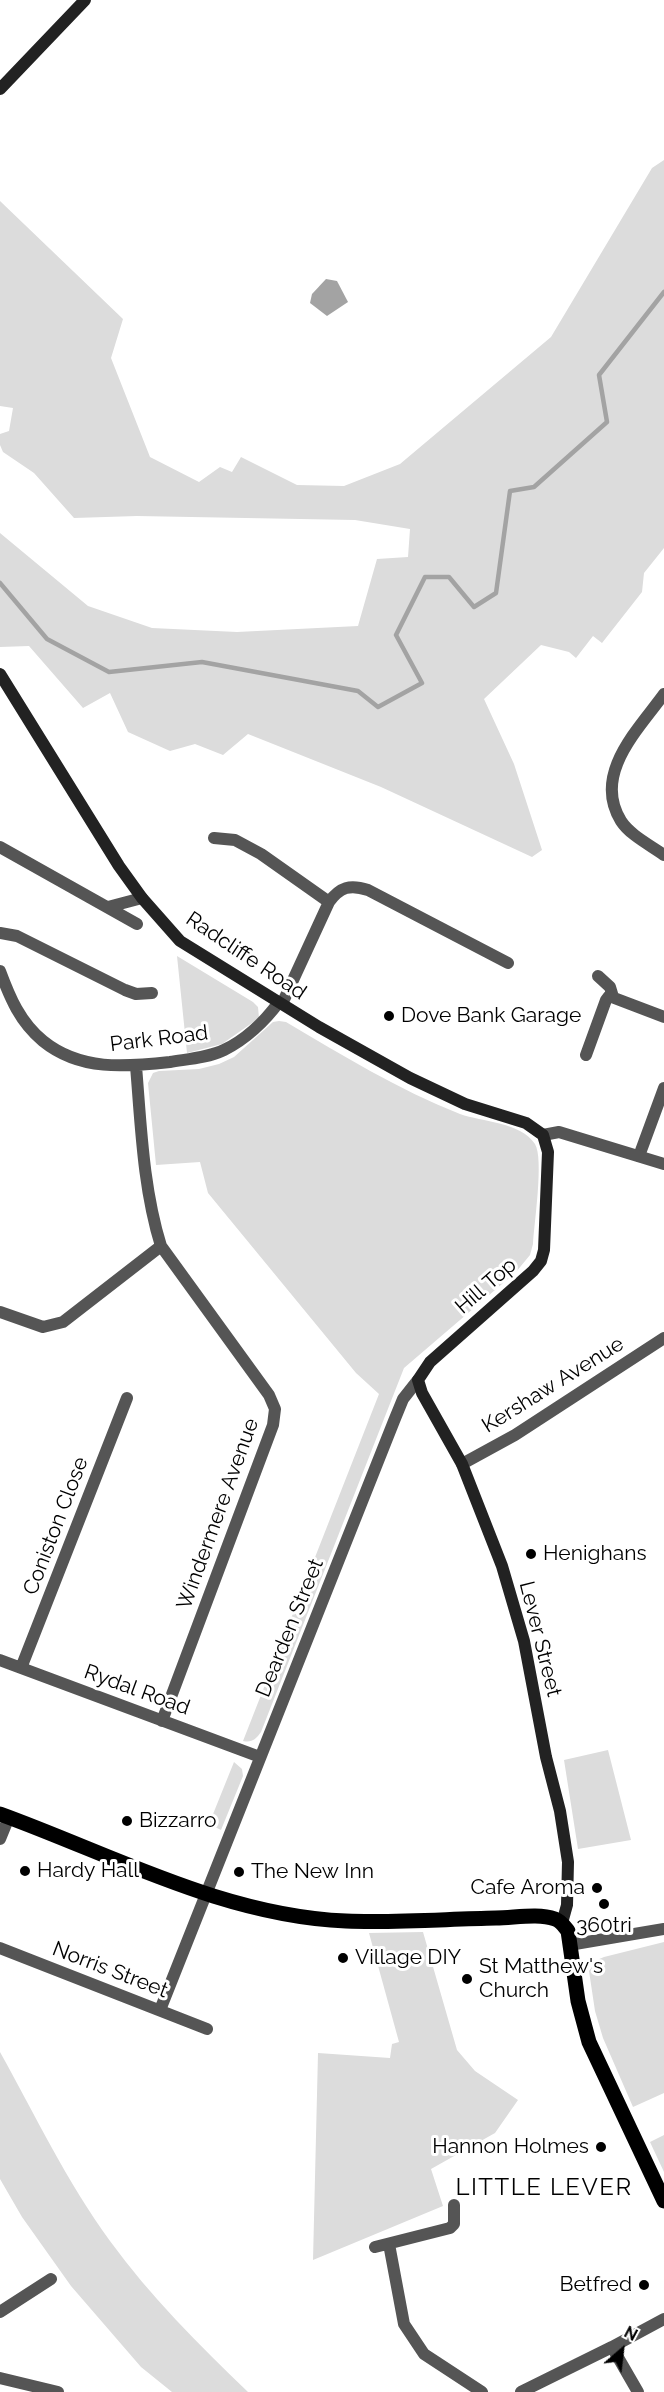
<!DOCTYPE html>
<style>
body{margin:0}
#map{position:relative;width:664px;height:2392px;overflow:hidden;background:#fff;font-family:Raleway,sans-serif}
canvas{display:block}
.north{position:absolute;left:592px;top:2320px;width:60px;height:60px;-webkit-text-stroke:4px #fff;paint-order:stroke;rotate:28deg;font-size:16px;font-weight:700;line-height:24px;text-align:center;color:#000}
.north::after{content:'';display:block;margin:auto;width:21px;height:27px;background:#000;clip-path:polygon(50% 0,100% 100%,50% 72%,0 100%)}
</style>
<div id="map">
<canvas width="664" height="2392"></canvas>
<div class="north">N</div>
</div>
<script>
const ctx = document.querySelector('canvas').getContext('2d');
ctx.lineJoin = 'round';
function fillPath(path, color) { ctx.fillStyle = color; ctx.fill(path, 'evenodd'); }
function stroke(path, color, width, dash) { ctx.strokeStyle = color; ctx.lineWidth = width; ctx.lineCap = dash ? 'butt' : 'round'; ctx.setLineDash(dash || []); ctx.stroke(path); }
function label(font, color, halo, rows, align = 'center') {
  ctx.font = font + ' Raleway,sans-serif'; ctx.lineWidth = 6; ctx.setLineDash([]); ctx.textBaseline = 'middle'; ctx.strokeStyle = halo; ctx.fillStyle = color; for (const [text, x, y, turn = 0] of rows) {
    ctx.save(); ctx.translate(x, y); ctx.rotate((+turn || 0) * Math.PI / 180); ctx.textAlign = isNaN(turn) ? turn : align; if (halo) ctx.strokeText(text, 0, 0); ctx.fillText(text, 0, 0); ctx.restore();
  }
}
fillPath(new Path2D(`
 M 664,160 L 664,548 L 644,573 L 642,592 L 602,643 L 593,636 L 576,658 L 569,652 L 541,645 L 484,699 L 514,764 L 542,850 L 532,857 L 381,787 L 248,734 L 223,755 L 195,744 L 170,751 L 128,732 L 110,693 L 83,708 L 29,646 L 0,647 L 0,533 L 88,606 L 152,628 L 237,632 L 358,626 L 377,559 L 408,557 L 410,529 L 355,520 L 137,516 L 74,518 L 34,473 L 3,452 L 0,445 L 0,434 L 9,431 L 13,408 L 0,406 L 0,201 L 123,319 L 111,358 L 150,457 L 199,482 L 220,467 L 232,472 L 241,457 L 297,485 L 344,486 L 400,464 L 551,337 L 652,168 Z
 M 177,956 L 253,1002 L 258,1007 L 259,1018 L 222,1044 L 187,1053 Z
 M 279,1021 L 286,1022 C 342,1055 399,1090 460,1114 C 482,1122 521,1122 535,1144 C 544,1159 534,1224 533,1244 L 530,1255 L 516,1272 L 404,1368 L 261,1732 C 256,1739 252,1743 243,1741 L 379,1394 L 356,1373 L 208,1193 L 200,1162 L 156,1165 L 148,1083 L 153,1073 L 159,1071 L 199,1069 L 219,1064 L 234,1057 L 273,1022 Z
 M 608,1750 L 631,1840 L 578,1849 L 564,1760 Z
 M 234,1762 L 242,1769 L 243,1776 L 221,1830 L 209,1824 Z
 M 423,1932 L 457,2050 L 475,2071 L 518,2100 L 495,2133 L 431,2169 L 443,2206 L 313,2260 L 318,2053 L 390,2058 L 392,2044 L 399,2042 L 369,1933 Z
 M 664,1942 L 664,2093 L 633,2107 L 603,2038 L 595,2011 L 589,1971 L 597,1960 L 604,1957 Z
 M 0,2052 C 35,2115 67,2182 110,2241 C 150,2296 199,2345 248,2392 L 172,2392 L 141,2367 L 71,2286 L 22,2217 L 0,2179 Z
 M 664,2135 L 664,2172 L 650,2142 Z`), '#dcdcdc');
fillPath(new Path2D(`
 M 326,279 L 337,281 L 348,302 L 327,316 L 310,303 L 312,294 Z`), '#a3a3a3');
stroke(new Path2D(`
 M 0,583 L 47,639 L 109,672 L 202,662 L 358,691 L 378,707 L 422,683 L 396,635 L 425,577 L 449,577 L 474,607 L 496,593 L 510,491 L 534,487 L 607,422 L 599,375 L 664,292`), '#a3a3a3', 4.5);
stroke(new Path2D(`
 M 664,694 C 638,730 592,774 621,821 C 630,835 650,845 664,855
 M 214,838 L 235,840 L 261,854 L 329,902
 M 0,847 L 137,924
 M 108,907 L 142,898
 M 0,933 L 17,936 L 125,990 L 136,994 L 152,993
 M 0,971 C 10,998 20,1022 43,1041 C 80,1071 125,1067 170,1062 C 188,1059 207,1058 224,1050 C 245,1040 265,1021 279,1002
 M 598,976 L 610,987 L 613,997
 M 282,1004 L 329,902 C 340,887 350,884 368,890 L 508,963
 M 586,1055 L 606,1000 L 609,996 L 664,1017
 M 136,1066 C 141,1126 143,1188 161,1246 L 269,1395 L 275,1409 L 273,1425 L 162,1721
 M 639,1156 L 664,1088
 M 0,1312 L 43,1327 L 63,1322 L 161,1246
 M 462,1464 L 515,1435 L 664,1338
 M 0,1660 L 260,1757
 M 21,1668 L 127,1398
 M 0,1839 L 9,1817
 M 569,1945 L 664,1929
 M 0,1948 L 207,2029
 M 160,2010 L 394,1421 L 403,1399 L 418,1380
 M 389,2244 L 404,2324 L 424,2354 L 482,2392
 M 375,2247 L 450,2228 L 454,2224 L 454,2205
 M 0,2312 L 51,2279
 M 612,2347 L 638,2392
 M 0,2378 L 58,2392
 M 521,2392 L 612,2347 L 664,2319`), '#555', 12);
stroke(new Path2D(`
 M 543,1135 L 559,1132 L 664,1164`), '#555', 12);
stroke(new Path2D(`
 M 0,89 L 85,0
 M 0,674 L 119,866 L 142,898 L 180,941 L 319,1027 L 410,1078 L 465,1104 L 526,1123 L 543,1135 L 548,1152 L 544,1250 L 541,1261 L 533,1271 L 430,1362 L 418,1380 L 422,1393 L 462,1464 L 502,1566 L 524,1641 L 546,1757 L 560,1811 L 568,1862 L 567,1905 L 562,1923`), '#222', 12);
stroke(new Path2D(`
 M 0,1814 C 113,1855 224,1916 346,1921 C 396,1923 446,1919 496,1918 C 514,1918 538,1913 555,1919 C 561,1921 564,1926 568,1931 L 578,2001 L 589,2042 L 664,2201`), '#000', 15);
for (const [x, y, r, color] of [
 [389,1016,6,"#000"],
 [531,1554,6,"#000"],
 [127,1821,6,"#000"],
 [25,1871,6,"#000"],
 [239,1872,6,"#000"],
 [597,1888,6,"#000"],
 [604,1904,6,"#000"],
 [343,1958,6,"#000"],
 [467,1979,6,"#000"],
 [601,2147,6,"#000"],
 [644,2285,6,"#000"]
]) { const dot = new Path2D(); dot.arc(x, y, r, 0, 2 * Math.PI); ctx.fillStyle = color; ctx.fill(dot); stroke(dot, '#fff', 2); }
label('21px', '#000', '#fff', [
 ["Radcliffe Road",246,956,34],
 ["Park Road",159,1039,-7],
 ["Hill Top",486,1286,-41],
 ["Kershaw Avenue",553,1385,-32],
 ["Windermere Avenue",218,1514,-70],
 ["Coniston Close",56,1526,-69],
 ["Dearden Street",290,1628,-68],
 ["Lever Street",540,1639,76],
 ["Rydal Road",137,1690,20],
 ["Norris Street",110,1970,21]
]);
label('21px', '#000', '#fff', [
 ["Dove Bank Garage",401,1016],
 ["Henighans",543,1554],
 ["Bizzarro",139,1821],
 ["Hardy Hall",37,1871],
 ["The New Inn",251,1872],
 ["Cafe Aroma",585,1888,"right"],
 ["360tri",604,1926,"center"],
 ["Village DIY",355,1958],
 ["St Matthew's",479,1967],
 ["Church",479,1991],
 ["Hannon Holmes",589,2147,"right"],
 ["Betfred",632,2285,"right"]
], 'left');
ctx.letterSpacing = '1.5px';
label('24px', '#000', '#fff', [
 ["LITTLE LEVER",544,2188]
]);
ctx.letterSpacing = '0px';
</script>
